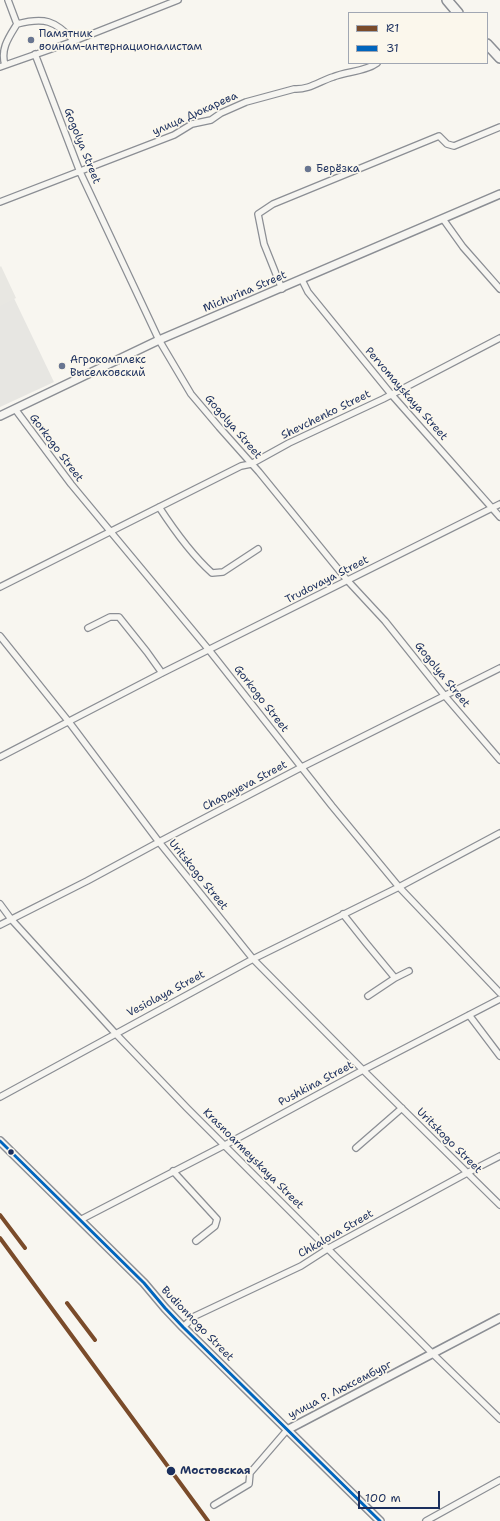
<!DOCTYPE html>
<meta charset="utf-8">
<style>
body{margin:0}
#map{position:relative;width:500px;height:1521px;overflow:hidden;background:#f8f6f0;font-family:"Shantell Sans",sans-serif}
canvas{display:block}
.legend{position:absolute;left:348px;top:12px;width:140px;height:52px;box-sizing:border-box;background:#fbf7ec;border:1px solid #a1a7b3;margin:0;padding:5px 7px;list-style:none;font-size:12px;color:#1b2f5e}
.legend li{display:flex;align-items:center;gap:8px;height:20px}
.legend b{width:20px;border:1px solid #a1a7b3}
.scale{position:absolute;left:358px;top:1491px;width:82px;height:18px;box-sizing:border-box;border:2px solid #1b2f5e;border-top:0;padding-left:5px;font-size:12px;line-height:14px;white-space:nowrap;color:#1b2f5e;-webkit-text-stroke:3px #fbf7ec;paint-order:stroke}
</style>
<div id="map">
<canvas width="500" height="1521"></canvas>
<ul class="legend">
<li><b style="height:5px;background:#7a4b2a"></b>R1</li>
<li><b style="height:5px;background:#0065bd"></b>31</li>
</ul>
<div class="scale">100 m</div>
</div>
<script>
const ctx = document.querySelector('canvas').getContext('2d');
ctx.lineJoin = 'round';
function fillPath(path, color) { ctx.fillStyle = color; ctx.fill(path, 'evenodd'); }
function stroke(path, color, width, dash) { ctx.strokeStyle = color; ctx.lineWidth = width; ctx.lineCap = dash ? 'butt' : 'round'; ctx.setLineDash(dash || []); ctx.stroke(path); }
function label(font, color, halo, rows, align = 'center') {
  ctx.font = font + ' "Shantell Sans",sans-serif'; ctx.lineWidth = 3.5; ctx.setLineDash([]); ctx.textBaseline = 'middle'; ctx.strokeStyle = halo; ctx.fillStyle = color; for (const [text, x, y, turn = 0] of rows) {
    ctx.save(); ctx.translate(x, y); ctx.rotate((+turn || 0) * Math.PI / 180); ctx.textAlign = isNaN(turn) ? turn : align; if (halo) ctx.strokeText(text, 0, 0); ctx.fillText(text, 0, 0); ctx.restore();
  }
}
fillPath(new Path2D(`
 M 0,269 L 54,382 L 0,407 Z`), '#e7e6e2');
fillPath(new Path2D(`
 M 1,266 L 16,298 L 0,306 L 0,267 Z`), '#e8e7e2');
const minor = new Path2D(`
 M 8,0 L 17,24
 M 35,54 L 80,172 L 159,340 L 191,394 L 219,427 L 259,472 L 347,580 L 385,621 L 445,696 L 500,760
 M 5,65 C 0,49 9,37 17,24 C 44,17 55,20 74,41
 M 0,67 L 74,41 L 178,0
 M 0,202 L 174,135 L 192,124 L 211,120 L 221,113 L 246,102 L 294,89 C 309,90 320,81 333,77 C 347,71 365,72 377,63
 M 443,219 L 463,247 L 500,289
 M 302,280 L 308,292 L 391,394 L 500,517
 M 282,289 L 264,244 L 258,214 L 273,204 L 439,136 L 447,144 L 454,146 L 500,127
 M 15,409 L 71,484 L 209,650 L 332,806 L 399,887 L 500,993
 M 159,507 C 174,530 192,555 212,573 L 223,572 L 258,549
 M 0,587 L 241,466 L 251,464 L 289,443 L 383,399 L 500,338
 M 88,628 L 110,617 L 119,617 L 147,652 L 162,673
 M 0,636 L 69,722 L 159,842 L 253,959 L 363,1070 L 500,1205
 M 0,757 L 162,673 L 500,504
 M 0,904 L 11,919 L 115,1033 L 187,1108 L 433,1354 L 500,1419
 M 343,914 L 366,943 L 395,978
 M 0,925 L 87,881 L 159,842 L 302,767 L 500,668
 M 368,996 L 395,978 L 409,971
 M 469,1015 L 500,1056
 M 0,1097 L 253,959 L 399,887 L 500,833
 M 356,1148 L 402,1108
 M 173,1171 L 217,1219 L 215,1226 L 196,1241
 M 80,1220 L 225,1145 L 363,1070 L 500,999
 M 183,1327 L 195,1316 L 301,1266 L 329,1248 L 467,1173 L 500,1156
 M 214,1505 L 249,1484 L 250,1473 L 287,1430
 M 426,1521 L 500,1480`);
const tertiary = new Path2D(`
 M 0,416 L 159,340 L 500,194
 M 0,1141 L 144,1283 L 165,1308 L 183,1327 L 380,1521
 M 287,1430 L 500,1318`);
const primary = new Path2D(`
 M 447,0 L 458,13
 M 487,44 L 500,58`);
stroke(minor, '#8b8e94', 8);
stroke(tertiary, '#8b8e94', 10);
stroke(primary, '#8b8e94', 12);
stroke(minor, '#f6f5f1', 5.5);
stroke(tertiary, '#f6f5f1', 7);
stroke(primary, '#f6f5f1', 9);
stroke(new Path2D(`
 M 0,1141 L 144,1283 L 165,1308 L 183,1327 L 380,1521`), '#0065bd', 3);
stroke(new Path2D(`
 M 0,1215 L 25,1248
 M 0,1238 L 208,1521
 M 67,1303 L 95,1340`), '#7a4b2a', 4);
for (const [x, y, r, color] of [
 [31,40,4,"#687591"],
 [308,169,4,"#687591"],
 [62,366,4,"#687591"],
 [11,1152,3.5,"#1b2f5e"],
 [171,1471,5,"#1b2f5e"]
]) { const dot = new Path2D(); dot.arc(x, y, r, 0, 2 * Math.PI); ctx.fillStyle = color; ctx.fill(dot); stroke(dot, '#fbf7ec', 1.5); }
label('11px', '#1b2f5e', '#fbf7ec', [
 ["Памятник",39,34],
 ["воинам-интернационалистам",39,47],
 ["Берёзка",316,169],
 ["Агрокомплекс",70,360],
 ["Выселковский",70,373]
], 'left');
label('11px', '#1b2f5e', '#fbf7ec', [
 ["улица Дюкарева",195,114,-24],
 ["Gogolya Street",82,146,68],
 ["Michurina Street",245,292,-23],
 ["Pervomayskaya Street",406,394,49],
 ["Shevchenko Street",326,415,-26],
 ["Gogolya Street",233,427,49],
 ["Gorkogo Street",56,448,53],
 ["Trudovaya Street",327,580,-27],
 ["Gogolya Street",442,675,51],
 ["Gorkogo Street",261,699,52],
 ["Chapayeva Street",245,786,-28],
 ["Uritskogo Street",198,875,51],
 ["Vesiolaya Street",166,994,-28],
 ["Pushkina Street",316,1084,-28],
 ["Uritskogo Street",449,1141,45],
 ["Krasnoarmeyskaya Street",253,1159,45],
 ["Chkalova Street",336,1234,-30],
 ["Budionnogo Street",197,1324,46],
 ["улица Р. Люксембург",340,1390,-27]
]);
label('bold 11px', '#1b2f5e', '#fbf7ec', [
 ["Мостовская",180,1471]
], 'left');
</script>
